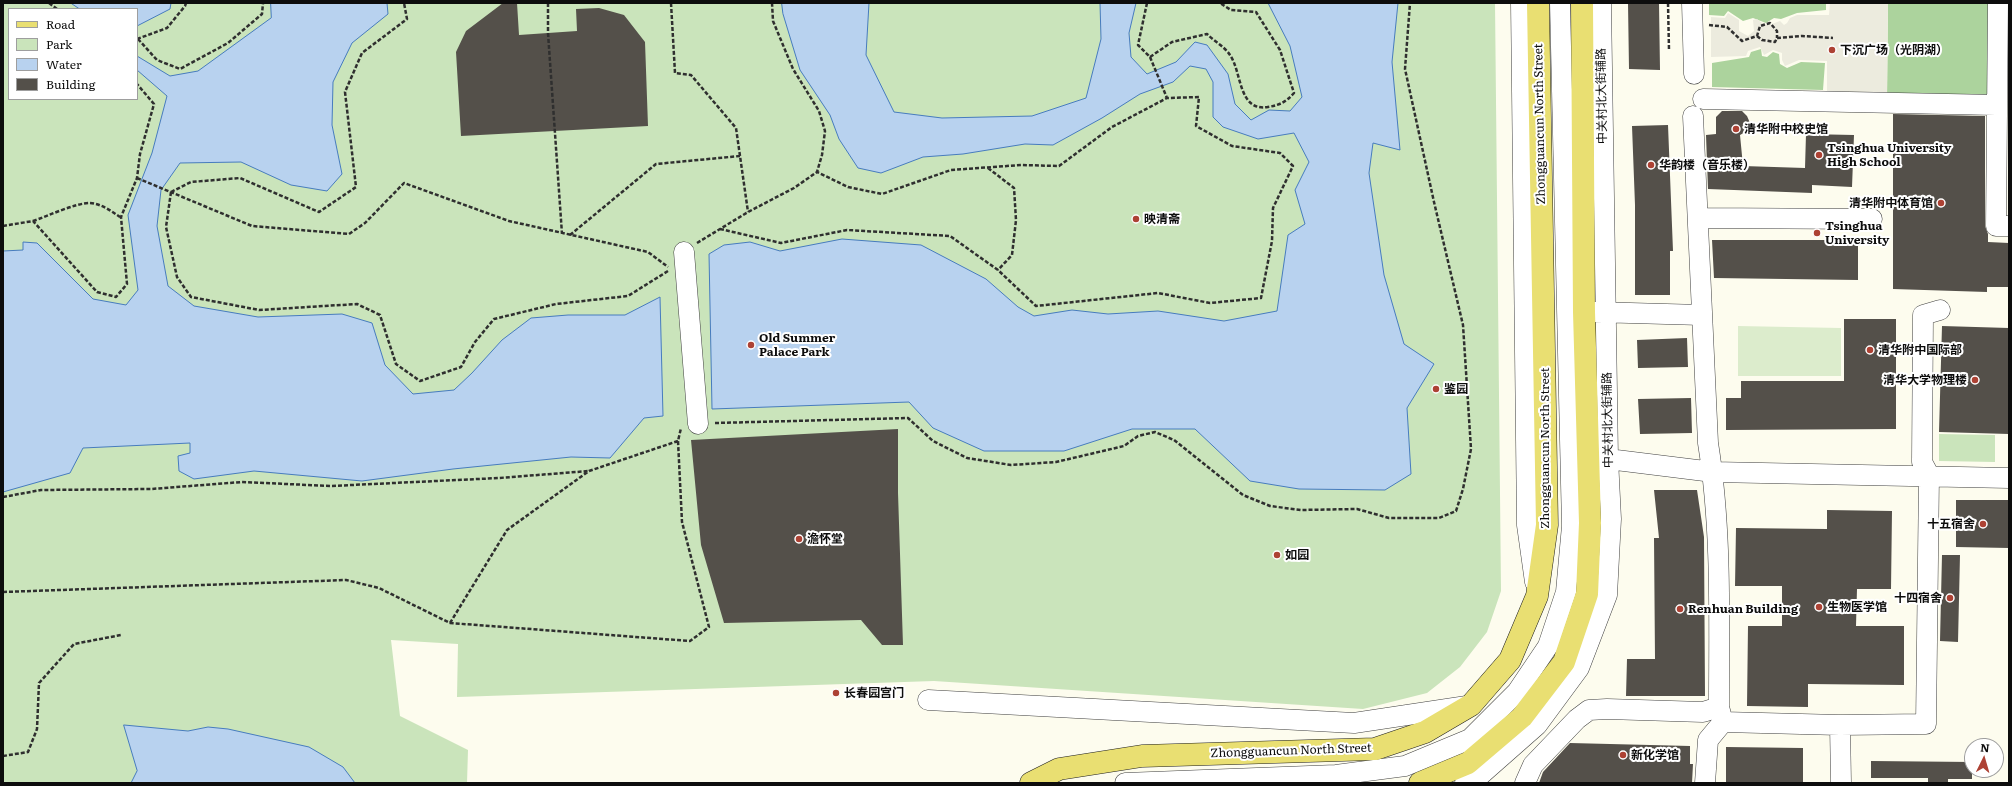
<!DOCTYPE html>
<meta charset="utf-8">
<style>
body{margin:0}
#map{position:relative;width:2012px;height:786px;overflow:hidden;background:#fdfcee;font-family:Literata,serif}
canvas{display:block}
.frame{position:absolute;inset:0;border:4px solid #0d0d0d;pointer-events:none}
.legend{position:absolute;left:8px;top:8px;width:130px;height:92px;box-sizing:border-box;background:#fff;border:1px solid #9e9e9e;margin:0;padding:5px 7px;list-style:none;font-size:12px;color:#0d0d0d}
.legend li{display:flex;align-items:center;gap:8px;height:20px}
.legend b{width:20px;border:1px solid #9e9e9e}
.north{position:absolute;left:1964px;top:738px;width:40px;height:40px;box-sizing:border-box;background:#fff;border:1px solid #9e9e9e;border-radius:50%;rotate:5deg;font-size:11px;font-weight:700;line-height:16px;text-align:center;color:#0d0d0d}
.north::after{content:'';display:block;margin:auto;width:14px;height:18px;background:#ad4234;clip-path:polygon(50% 0,100% 100%,50% 72%,0 100%)}
</style>
<div id="map">
<canvas width="2012" height="786"></canvas>
<div class="frame"></div>
<ul class="legend">
<li><b style="height:5px;background:#e9df72"></b>Road</li>
<li><b style="height:11px;background:#cae4bb"></b>Park</li>
<li><b style="height:11px;background:#b8d2ef"></b>Water</li>
<li><b style="height:11px;background:#54504a"></b>Building</li>
</ul>
<div class="north">N</div>
</div>
<script>
const ctx = document.querySelector('canvas').getContext('2d');
ctx.lineJoin = 'round';
function fillPath(path, color) { ctx.fillStyle = color; ctx.fill(path, 'evenodd'); }
function stroke(path, color, width, dash) { ctx.strokeStyle = color; ctx.lineWidth = width; ctx.lineCap = dash ? 'butt' : 'round'; ctx.setLineDash(dash || []); ctx.stroke(path); }
function label(font, color, halo, rows, align = 'center') {
  ctx.font = font + ' Literata,"Noto Sans SC",serif'; ctx.lineWidth = 4; ctx.setLineDash([]); ctx.textBaseline = 'middle'; ctx.strokeStyle = halo; ctx.fillStyle = color; for (const [text, x, y, turn = 0] of rows) {
    ctx.save(); ctx.translate(x, y); ctx.rotate((+turn || 0) * Math.PI / 180); ctx.textAlign = isNaN(turn) ? turn : align; if (halo) ctx.strokeText(text, 0, 0); ctx.fillText(text, 0, 0); ctx.restore();
  }
}
fillPath(new Path2D(`
 M 3,3 L 1495,3 L 1501,591 L 1487,632 L 1460,667 L 1427,693 L 1363,709 L 934,681 L 457,697 L 458,644 L 391,640 L 400,716 L 468,750 L 467,783 L 3,783 ZM 9,9 L 137,9 L 137,99 L 9,99 Z
 M 1939,434 L 1995,435 L 1995,462 L 1939,461 Z`), '#cae4bb');
fillPath(new Path2D(`
 M 1709,3 L 1826,3 L 1826,10 L 1797,13 L 1781,19 L 1774,18 L 1766,23 L 1753,18 L 1743,21 L 1728,11 L 1724,16 L 1709,15 Z
 M 1888,3 L 1991,3 L 1990,99 L 1887,97 Z
 M 1761,49 L 1762,56 L 1767,57 L 1773,52 L 1779,54 L 1780,64 L 1787,68 L 1801,62 L 1825,63 L 1823,90 L 1712,87 L 1712,63 L 1749,57 L 1751,52 Z`), '#acd39d');
fillPath(new Path2D(`
 M 1738,326 L 1841,328 L 1841,376 L 1738,376 Z`), '#dceccc');
fillPath(new Path2D(`
 M 1830,3 L 1888,3 L 1887,97 L 1827,97 L 1827,61 L 1799,60 L 1785,66 L 1782,60 L 1782,53 L 1773,50 L 1764,55 L 1760,47 L 1748,51 L 1746,56 L 1711,57 L 1711,17 L 1725,18 L 1728,13 L 1739,20 L 1739,31 L 1748,36 L 1754,31 L 1753,20 L 1757,19 L 1762,23 L 1769,25 L 1780,21 L 1784,25 L 1787,23 L 1790,18 L 1797,15 L 1829,15 Z`), '#ecebde');
const water = new Path2D(`
 M 71,3 L 171,3 L 170,9 L 137,26 L 137,9 L 80,9 Z
 M 271,3 L 387,3 L 388,14 L 352,43 L 333,82 L 332,125 L 342,174 L 327,191 L 291,185 L 241,162 L 180,163 L 161,190 L 157,226 L 168,286 L 194,306 L 258,317 L 342,314 L 372,323 L 385,365 L 413,394 L 454,390 L 472,373 L 502,340 L 531,318 L 568,315 L 625,315 L 660,297 L 663,416 L 644,418 L 610,458 L 571,457 L 453,469 L 362,481 L 254,471 L 194,479 L 179,471 L 178,456 L 190,453 L 190,443 L 83,448 L 70,473 L 3,492 L 3,251 L 23,250 L 23,242 L 37,243 L 93,299 L 126,305 L 138,290 L 128,215 L 152,153 L 167,96 L 137,70 L 137,56 L 170,76 L 198,71 L 271,18 Z
 M 782,3 L 869,3 L 866,55 L 894,112 L 942,118 L 1032,116 L 1086,98 L 1101,39 L 1100,3 L 1136,3 L 1129,33 L 1131,57 L 1147,74 L 1176,62 L 1195,42 L 1207,45 L 1228,74 L 1235,104 L 1251,120 L 1269,110 L 1290,111 L 1302,97 L 1290,46 L 1268,3 L 1398,3 L 1392,62 L 1400,150 L 1373,143 L 1369,173 L 1384,275 L 1404,344 L 1434,364 L 1407,408 L 1411,474 L 1385,490 L 1299,489 L 1250,481 L 1195,429 L 1132,429 L 1064,451 L 984,451 L 933,428 L 909,402 L 712,409 L 709,254 L 724,245 L 750,242 L 780,251 L 842,239 L 921,245 L 986,279 L 1018,307 L 1034,316 L 1072,310 L 1108,314 L 1158,311 L 1224,321 L 1277,311 L 1288,235 L 1305,224 L 1295,190 L 1309,162 L 1294,133 L 1258,139 L 1223,127 L 1213,117 L 1213,82 L 1206,69 L 1190,66 L 1173,82 L 1140,94 L 1102,118 L 1053,145 L 1025,144 L 963,154 L 923,157 L 881,173 L 858,168 L 839,139 L 830,115 L 800,70 L 783,14 Z
 M 124,725 L 188,731 L 208,727 L 228,729 L 309,747 L 343,767 L 355,783 L 131,783 L 137,771 Z`);
fillPath(water, '#b8d2ef');
stroke(water, '#477cbe', 1);
fillPath(new Path2D(`
 M 503,3 L 517,3 L 519,35 L 577,31 L 576,9 L 599,8 L 624,15 L 645,42 L 648,126 L 461,136 L 456,52 L 466,31 Z
 M 1628,3 L 1659,3 L 1660,70 L 1629,69 Z
 M 1722,111 L 1742,111 L 1747,116 L 1750,123 L 1749,130 L 1740,135 L 1743,166 L 1805,168 L 1806,134 L 1854,135 L 1852,187 L 1812,185 L 1812,193 L 1708,189 L 1706,135 L 1716,134 L 1716,117 Z
 M 1893,114 L 1985,116 L 1985,226 L 1988,234 L 1988,242 L 2009,243 L 2009,287 L 1987,287 L 1987,292 L 1893,289 Z
 M 2008,117 L 2009,117 L 2009,209 L 2008,209 Z
 M 1668,125 L 1673,251 L 1670,251 L 1670,295 L 1635,295 L 1635,205 L 1632,126 Z
 M 1712,240 L 1858,240 L 1858,280 L 1714,278 Z
 M 1844,319 L 1896,319 L 1896,429 L 1726,430 L 1726,398 L 1741,398 L 1741,381 L 1844,381 Z
 M 1942,326 L 2009,328 L 2009,434 L 1939,432 Z
 M 1687,338 L 1688,367 L 1638,368 L 1637,340 Z
 M 1691,398 L 1692,433 L 1640,434 L 1638,399 Z
 M 898,429 L 898,493 L 903,645 L 882,645 L 861,620 L 724,623 L 701,545 L 691,440 Z
 M 1654,490 L 1697,490 L 1704,537 L 1705,696 L 1626,696 L 1627,659 L 1655,659 L 1654,538 L 1659,538 Z
 M 1956,500 L 2009,500 L 2009,548 L 1956,547 Z
 M 1827,510 L 1892,511 L 1891,589 L 1857,589 L 1856,626 L 1904,626 L 1904,685 L 1808,684 L 1808,707 L 1747,706 L 1748,626 L 1782,626 L 1782,586 L 1735,586 L 1736,528 L 1827,529 Z
 M 1942,555 L 1960,555 L 1958,642 L 1940,641 Z
 M 1570,743 L 1690,746 L 1690,764 L 1693,764 L 1692,783 L 1539,783 L 1543,772 Z
 M 1726,747 L 1803,748 L 1803,783 L 1726,783 Z
 M 1871,761 L 1972,762 L 1972,779 L 1948,779 L 1948,783 L 1928,783 L 1928,778 L 1871,778 Z`), '#54504a');
const minor = new Path2D(`
 M 1521,3 L 1527,525 L 1535,582
 M 1692,3 L 1694,74
 M 1998,3 L 1996,226 L 2009,226
 M 1703,99 L 1996,105
 M 1693,116 L 1708,443 C 1722,530 1719,619 1719,707 L 1723,722
 M 1698,218 L 1872,219
 M 684,252 L 698,424
 M 1594,312 L 1702,315
 M 1608,459 L 1713,472 L 2009,478
 M 928,700 L 1354,723 L 1467,706
 M 1723,722 L 1840,725 L 1841,783
 M 1840,725 L 1926,724 L 1929,475 L 1922,462 L 1923,315 L 1940,310
 M 1125,783 L 1336,775 L 1405,766 L 1470,739 L 1517,692 L 1548,646 L 1566,592 L 1572,526 L 1560,3
 M 1465,783 L 1478,777 L 1537,725 L 1579,668 L 1607,595 L 1611,519 L 1608,459 L 1601,3
 M 1525,783 L 1533,765 L 1577,719 L 1589,710 L 1607,709 L 1703,712 L 1719,707
 M 1705,783 L 1708,740 L 1723,722`);
const major = new Path2D(`
 M 1031,783 L 1059,769 L 1142,756 L 1375,749 L 1425,732 L 1471,705 L 1510,660 L 1537,596 L 1547,525 L 1538,3
 M 1420,783 L 1468,763 L 1522,717 L 1564,662 L 1587,594 L 1590,523 L 1584,312 L 1582,3`);
stroke(minor, '#404040', 21);
stroke(major, '#1e1e1e', 23);
stroke(new Path2D(`
 M 49,3 L 57,9
 M 548,3 L 548,33 L 562,234
 M 671,3 L 675,73 L 691,75 L 736,128 L 748,212
 M 1147,3 L 1138,45 L 1150,57 L 1172,42 L 1207,34 C 1214,41 1225,47 1230,55 C 1242,72 1238,112 1268,107 C 1280,105 1286,102 1294,93 L 1280,50 L 1256,12 L 1231,10 L 1220,3
 M 1668,3 L 1669,50
 M 1709,25 L 1727,27 L 1742,41 L 1757,36 L 1760,26 L 1770,23 L 1777,31 L 1777,38
 M 1757,36 L 1762,40 L 1775,42 L 1777,38 L 1802,36 L 1833,38
 M 137,39 L 167,28 L 185,6 L 186,3
 M 138,39 L 157,60 L 180,69 L 228,43 L 262,14 L 263,3
 M 1150,57 L 1167,98
 M 988,168 L 1014,188 L 1016,220 L 1012,255 L 998,270
 M 137,178 L 252,226 L 349,234 L 365,223 L 404,183 L 509,221 L 648,252 L 668,267
 M 171,192 L 166,227 L 177,277 L 191,297 L 259,310 L 357,304 L 380,315 L 396,364 L 420,381 L 461,367 L 475,342 L 494,319 L 556,304 L 628,296 L 668,271
 M 171,192 L 191,182 L 240,178 L 319,212 L 356,187 L 345,92 L 362,53 L 407,19 L 404,3
 M 33,221 C 48,216 75,203 90,203 C 102,204 111,211 120,217
 M 3,226 L 33,221 L 97,292 L 116,297 L 127,284 L 121,217 L 137,178 L 140,154 L 154,104 L 137,84
 M 720,229 L 781,243 L 847,230 L 950,236 L 998,270 L 1036,306 L 1158,293 L 1210,303 L 1261,298 L 1272,241 L 1273,208 L 1293,166 L 1280,153 L 1232,146 L 1196,126 L 1199,97 L 1167,98 L 1112,127 L 1059,166 L 1021,165 L 951,170 L 882,194 L 848,187 L 817,172
 M 570,235 L 656,164 L 740,156
 M 697,243 L 748,212 L 794,188 L 817,172 L 822,155 L 825,131 L 819,111 L 793,69 L 773,21 L 772,3
 M 715,423 L 908,418 L 933,441 L 967,458 L 1011,465 L 1056,462 L 1124,446 L 1138,436 L 1155,432 L 1174,440 L 1243,495 L 1270,506 L 1301,510 L 1357,509 L 1389,518 L 1439,518 L 1456,511 L 1463,489 L 1471,449 L 1463,325 L 1434,202 L 1405,69 L 1410,3
 M 3,497 L 41,490 L 151,489 L 242,482 L 331,486 L 499,478 L 589,471
 M 3,592 L 346,580 L 379,588 L 450,623 L 690,641 L 709,627 L 682,522 L 678,441 L 681,428
 M 450,623 L 507,530 L 589,471 L 678,441
 M 3,756 L 28,752 L 37,729 L 39,683 L 74,644 L 121,635`), '#2f2f2f', 2.5, [4, 2]);
stroke(minor, '#fff', 20);
stroke(major, '#e9df72', 22);
for (const [x, y, r, color] of [
 [1832,50,4,"#ad4234"],
 [1736,129,4,"#ad4234"],
 [1819,155,4,"#ad4234"],
 [1651,165,4,"#ad4234"],
 [1941,203,4,"#ad4234"],
 [1136,219,4,"#ad4234"],
 [1817,233,4,"#ad4234"],
 [751,345,4,"#ad4234"],
 [1870,350,4,"#ad4234"],
 [1975,380,4,"#ad4234"],
 [1436,389,4,"#ad4234"],
 [1983,524,4,"#ad4234"],
 [799,539,4,"#ad4234"],
 [1277,555,4,"#ad4234"],
 [1950,598,4,"#ad4234"],
 [1819,607,4,"#ad4234"],
 [1680,609,4,"#ad4234"],
 [836,693,4,"#ad4234"],
 [1623,755,4,"#ad4234"]
]) { const dot = new Path2D(); dot.arc(x, y, r, 0, 2 * Math.PI); ctx.fillStyle = color; ctx.fill(dot); stroke(dot, '#fff', 1.5); }
label('bold 12px', '#0d0d0d', '#fff', [
 ["下沉广场（光阴湖）",1840,50],
 ["清华附中校史馆",1744,129],
 ["Tsinghua University",1827,148],
 ["High School",1827,162],
 ["华韵楼（音乐楼）",1659,165],
 ["清华附中体育馆",1933,203,"right"],
 ["映清斋",1144,219],
 ["Tsinghua",1825,226],
 ["University",1825,240],
 ["Old Summer",759,338],
 ["Palace Park",759,352],
 ["清华附中国际部",1878,350],
 ["清华大学物理楼",1967,380,"right"],
 ["鉴园",1444,389],
 ["十五宿舍",1975,524,"right"],
 ["澹怀堂",807,539],
 ["如园",1285,555],
 ["十四宿舍",1942,598,"right"],
 ["生物医学馆",1827,607],
 ["Renhuan Building",1688,609],
 ["长春园宫门",844,693],
 ["新化学馆",1631,755]
], 'left');
label('12px', '#0d0d0d', '#fff', [
 ["中关村北大街辅路",1602,96,-91],
 ["Zhongguancun North Street",1540,124,-91],
 ["中关村北大街辅路",1608,420,-91],
 ["Zhongguancun North Street",1545,448,-90],
 ["Zhongguancun North Street",1291,751,-2]
]);
</script>
